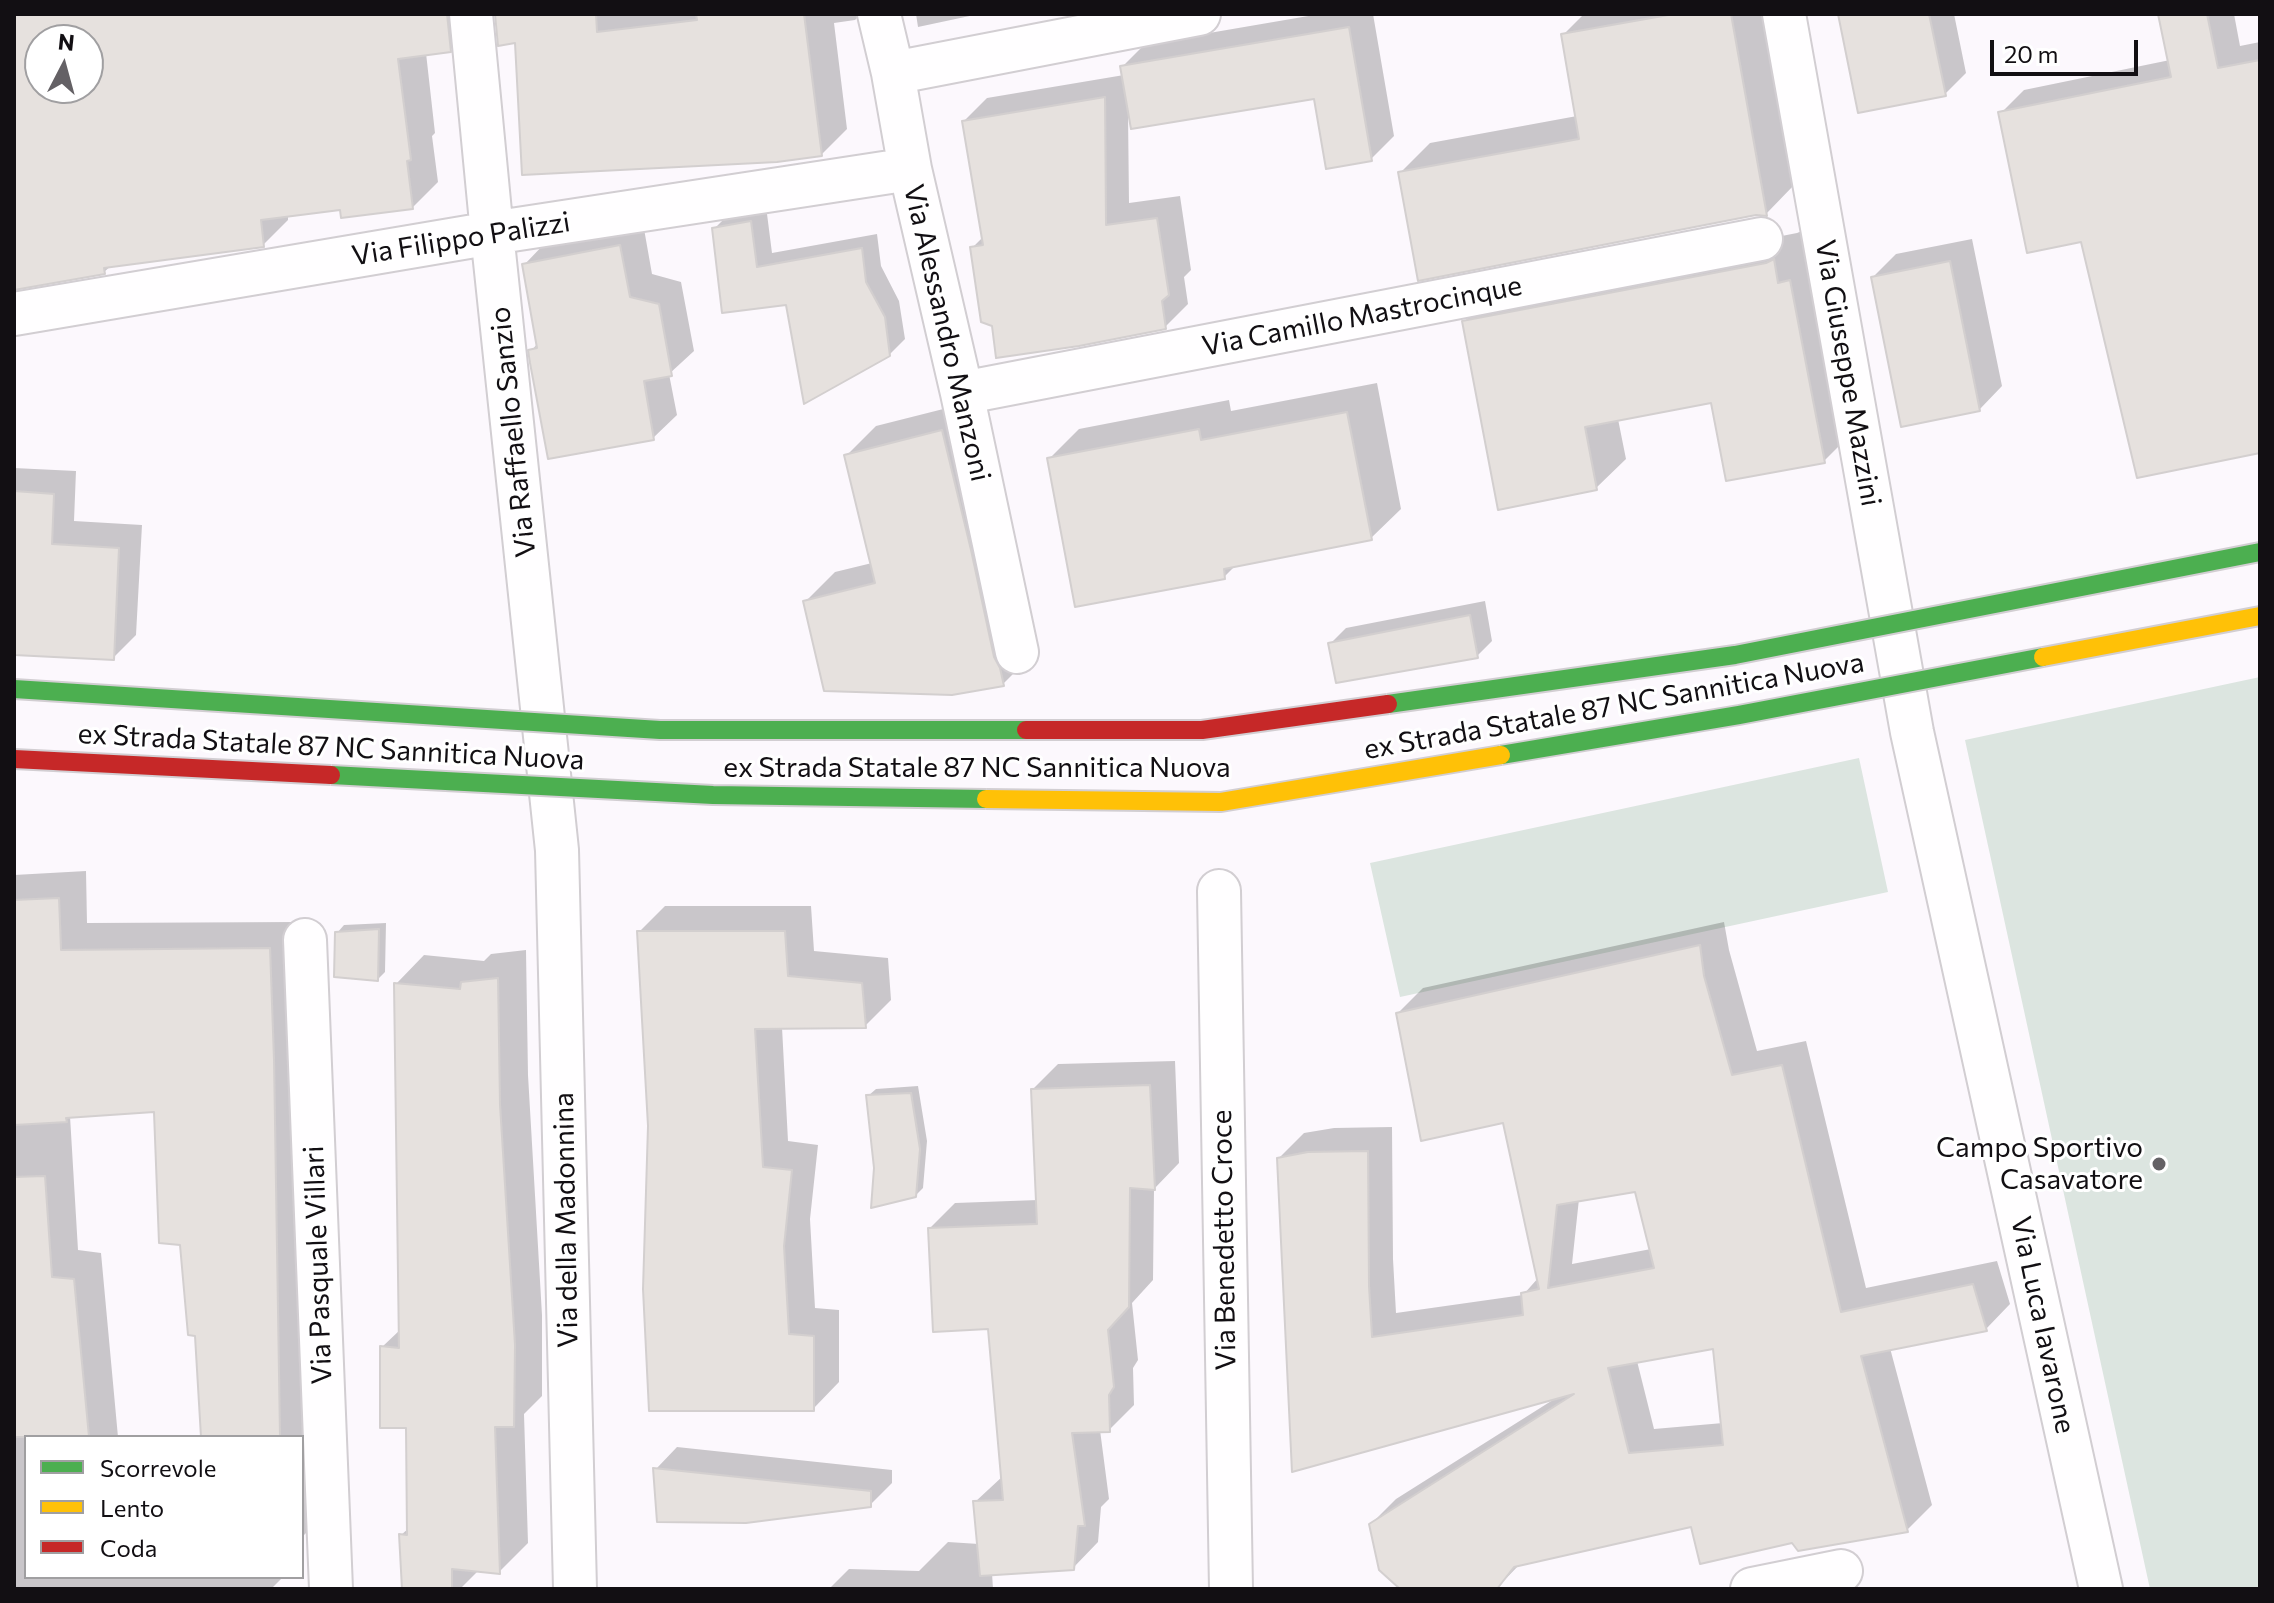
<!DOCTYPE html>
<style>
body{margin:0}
#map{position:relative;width:2274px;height:1603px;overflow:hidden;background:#fcf8fd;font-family:Commissioner,sans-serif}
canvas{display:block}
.frame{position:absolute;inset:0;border:16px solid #120f13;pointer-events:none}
.legend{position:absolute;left:24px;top:1435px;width:280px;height:144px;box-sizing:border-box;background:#fff;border:2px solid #a09fa1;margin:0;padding:10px 14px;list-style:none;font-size:24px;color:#120f13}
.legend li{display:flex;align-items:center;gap:16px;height:40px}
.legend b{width:40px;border:2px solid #a09fa1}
.north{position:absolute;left:24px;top:24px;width:80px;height:80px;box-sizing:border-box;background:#fff;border:2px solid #a09fa1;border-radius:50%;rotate:6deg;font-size:22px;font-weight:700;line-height:32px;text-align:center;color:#120f13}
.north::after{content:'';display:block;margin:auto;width:28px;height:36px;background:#646165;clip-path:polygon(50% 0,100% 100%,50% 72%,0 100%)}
.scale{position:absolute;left:1990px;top:40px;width:148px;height:36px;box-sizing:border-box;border:4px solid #120f13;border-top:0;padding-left:10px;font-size:24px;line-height:28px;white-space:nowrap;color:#120f13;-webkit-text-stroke:6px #fff;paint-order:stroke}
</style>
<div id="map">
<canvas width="2274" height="1603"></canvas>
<div class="frame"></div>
<ul class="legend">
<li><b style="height:10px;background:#4caf50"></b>Scorrevole</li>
<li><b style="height:10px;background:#ffc107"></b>Lento</li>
<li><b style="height:10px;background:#c62828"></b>Coda</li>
</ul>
<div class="north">N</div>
<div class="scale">20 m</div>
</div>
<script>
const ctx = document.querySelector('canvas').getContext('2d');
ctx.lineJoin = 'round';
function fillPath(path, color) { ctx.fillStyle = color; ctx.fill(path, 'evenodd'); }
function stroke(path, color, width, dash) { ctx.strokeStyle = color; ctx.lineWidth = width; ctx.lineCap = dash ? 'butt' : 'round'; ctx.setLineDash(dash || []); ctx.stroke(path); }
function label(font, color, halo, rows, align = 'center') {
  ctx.font = font + ' Commissioner,sans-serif'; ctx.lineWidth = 6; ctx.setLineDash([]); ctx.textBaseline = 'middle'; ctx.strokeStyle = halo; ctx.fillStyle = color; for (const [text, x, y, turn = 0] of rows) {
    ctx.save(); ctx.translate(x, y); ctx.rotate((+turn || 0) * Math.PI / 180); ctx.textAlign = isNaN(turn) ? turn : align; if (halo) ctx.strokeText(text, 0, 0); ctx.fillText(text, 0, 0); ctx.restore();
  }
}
fillPath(new Path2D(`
 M 2260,677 L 2260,1589 L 2150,1589 L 1965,740 Z
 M 1859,758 L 1888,892 L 1400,997 L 1370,863 Z`), '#dce5e0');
fillPath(new Path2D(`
 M 14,14 L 474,14 L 475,25 L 450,50 L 426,53 L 435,133 L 432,136 L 438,182 L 412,208 L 341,208 L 288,214 L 288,220 L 263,245 L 112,265 L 104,272 L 14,288 ZM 40,40 L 88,40 L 88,88 L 40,88 Z
 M 497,14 L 861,14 L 855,20 L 834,23 L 847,129 L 821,155 L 517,41 Z
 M 916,14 L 979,14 L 918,27 Z
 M 1320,14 L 1373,14 L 1394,136 L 1371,159 L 1316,97 L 1128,112 L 1129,203 L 1180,196 L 1191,270 L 1184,277 L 1188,304 L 1165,327 L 993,324 L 972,248 L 983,237 L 964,121 L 987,98 L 1124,75 L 1122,67 L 1145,44 Z
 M 1584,14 L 1765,14 L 1795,184 L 1766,214 L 1400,173 L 1430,143 L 1577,116 L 1563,35 Z
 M 1840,14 L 1954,14 L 1966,73 L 1945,94 Z
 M 2160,14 L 2234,14 L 2240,46 L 2260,42 L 2260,451 L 2082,240 L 2001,113 L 2024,90 L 2170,60 Z
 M 766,206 L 772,253 L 877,234 L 881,266 L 899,301 L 905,339 L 889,355 L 788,303 L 714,229 L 730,213 Z
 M 643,223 L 652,274 L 681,282 L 694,351 L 669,374 L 677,415 L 653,438 L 531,351 L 538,343 L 524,265 L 547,241 Z
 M 1804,230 L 1854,431 L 1824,461 L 1712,401 L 1618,419 L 1626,459 L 1596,488 L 1464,322 L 1494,292 L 1797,233 Z
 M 1972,239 L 2002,386 L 1979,410 L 1873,277 L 1896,254 Z
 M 1377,383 L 1401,509 L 1371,538 L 1237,564 L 1224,577 L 1049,459 L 1079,429 L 1229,400 L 1231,411 Z
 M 971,402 L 1033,654 L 1003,684 L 805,602 L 835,572 L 872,563 L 846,456 L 876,426 Z
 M 14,468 L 76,471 L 74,521 L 142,525 L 136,635 L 113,658 L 14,653 Z
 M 1485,601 L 1492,641 L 1477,656 L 1330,644 L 1346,628 Z
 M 86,871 L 87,923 L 297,922 L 308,1531 L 302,1537 L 302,1437 L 203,1437 L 197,1334 L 156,1110 L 70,1116 L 78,1250 L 101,1253 L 118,1437 L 26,1437 L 26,1577 L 283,1577 L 271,1589 L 14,1589 L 14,875 Z
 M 665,906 L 811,906 L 814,951 L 888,958 L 891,1000 L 865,1026 L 782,1027 L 788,1141 L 818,1145 L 810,1219 L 815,1308 L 839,1310 L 839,1382 L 813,1409 L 650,1126 L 639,932 Z
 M 1724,922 L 1729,950 L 1757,1051 L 1806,1041 L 1866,1288 L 1997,1261 L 2010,1304 L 1986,1329 L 1890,1348 L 1932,1505 L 1907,1530 L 1693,1524 L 1520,1564 L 1496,1589 L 1403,1589 L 1371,1524 L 1396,1499 L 1556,1398 L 1294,1469 L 1279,1158 L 1304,1133 L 1334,1128 L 1392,1127 L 1393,1259 L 1396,1313 L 1523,1295 L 1539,1277 L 1504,1121 L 1398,1013 L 1423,988 ZM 1637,1190 L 1651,1249 L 1572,1264 L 1579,1199 ZM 1715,1347 L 1723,1423 L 1654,1429 L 1637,1361 Z
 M 386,923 L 385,972 L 378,979 L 337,933 L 344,925 Z
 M 526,950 L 528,1075 L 542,1315 L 542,1396 L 524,1414 L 528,1543 L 499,1572 L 479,1570 L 460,1589 L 404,1589 L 401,1535 L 409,1528 L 408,1426 L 382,1347 L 401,1329 L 396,984 L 424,955 L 484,961 L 491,954 Z
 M 1175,1061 L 1179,1163 L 1154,1189 L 1153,1280 L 1132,1303 L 1138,1360 L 1133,1368 L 1134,1405 L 1109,1430 L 1100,1430 L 1109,1499 L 1101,1507 L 1098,1542 L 1073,1568 L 992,1573 L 993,1589 L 829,1589 L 849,1569 L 919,1571 L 948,1542 L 979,1544 L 975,1502 L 1003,1476 L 990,1327 L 930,1228 L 955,1203 L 1038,1200 L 1033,1089 L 1058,1064 Z
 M 918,1086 L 927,1141 L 923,1188 L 915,1196 L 876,1168 L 868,1096 L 876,1089 Z
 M 677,1447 L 892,1470 L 892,1483 L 870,1505 L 656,1469 Z`), '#0003');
const building = new Path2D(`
 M 14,14 L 447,14 L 451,52 L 398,59 L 411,160 L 407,161 L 413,209 L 341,218 L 340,210 L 261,220 L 264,247 L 104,268 L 105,274 L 14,290 ZM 40,40 L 88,40 L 88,88 L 40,88 Z
 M 495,14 L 596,14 L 597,32 L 697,20 L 696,14 L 804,14 L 822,156 L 777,162 L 522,175 L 515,43 L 498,46 Z
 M 1674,14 L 1731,14 L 1767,216 L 1756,215 L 1418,281 L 1398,172 L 1579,139 L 1561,34 Z
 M 1838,14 L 1929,14 L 1946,96 L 1858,113 Z
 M 2158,14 L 2207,14 L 2218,68 L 2260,60 L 2260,453 L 2137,478 L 2081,242 L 2027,253 L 1998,112 L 2171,77 Z
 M 1349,27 L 1372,161 L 1326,169 L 1314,99 L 1131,129 L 1120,66 Z
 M 1105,97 L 1106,225 L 1157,218 L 1169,295 L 1162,301 L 1166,329 L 1079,346 L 996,358 L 992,326 L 981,322 L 970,247 L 983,245 L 962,121 Z
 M 751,221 L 757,267 L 862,248 L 866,282 L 885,317 L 890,356 L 804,404 L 786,305 L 722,313 L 712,228 Z
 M 620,245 L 630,297 L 659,304 L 672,376 L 644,381 L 654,440 L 548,459 L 530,363 L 528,350 L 537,348 L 522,264 Z
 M 1774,259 L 1778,283 L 1790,280 L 1825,463 L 1726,481 L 1711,403 L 1585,427 L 1597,490 L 1498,510 L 1462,321 L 1766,263 Z
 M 1950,261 L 1980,411 L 1901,427 L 1871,277 Z
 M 1347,412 L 1372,540 L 1224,569 L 1225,579 L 1075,607 L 1047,458 L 1199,429 L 1201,440 Z
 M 942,430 L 971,550 L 994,657 L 1000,668 L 1004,686 L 952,695 L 824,691 L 803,601 L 875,583 L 844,455 Z
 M 14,491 L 54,494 L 52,544 L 119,548 L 114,660 L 14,655 Z
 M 1470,615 L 1478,658 L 1336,683 L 1328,643 Z
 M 59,898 L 61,950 L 270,948 L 274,1060 L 280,1437 L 201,1437 L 195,1336 L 188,1335 L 180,1245 L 159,1243 L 154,1112 L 66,1118 L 67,1122 L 14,1125 L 14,900 Z
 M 379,929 L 378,981 L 334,977 L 335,932 Z
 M 637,931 L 785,931 L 788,976 L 862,983 L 866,1028 L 755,1029 L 763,1167 L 792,1170 L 784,1246 L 789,1334 L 814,1336 L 814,1411 L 649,1411 L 643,1289 L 648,1126 Z
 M 1700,945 L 1704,976 L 1732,1075 L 1782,1065 L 1841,1312 L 1973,1284 L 1987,1331 L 1861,1356 L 1908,1532 L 1798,1551 L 1792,1543 L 1700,1564 L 1691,1527 L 1514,1567 L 1497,1589 L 1400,1589 L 1379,1570 L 1369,1524 L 1574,1394 L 1292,1472 L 1277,1158 L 1308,1152 L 1368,1151 L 1369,1286 L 1372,1337 L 1523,1315 L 1521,1293 L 1539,1289 L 1503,1123 L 1421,1141 L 1396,1013 ZM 1635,1192 L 1654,1268 L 1548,1288 L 1557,1205 ZM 1713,1349 L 1723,1445 L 1629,1453 L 1608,1368 Z
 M 498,978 L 500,1105 L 515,1345 L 514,1427 L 495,1427 L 500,1574 L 452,1569 L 452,1589 L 402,1589 L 399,1534 L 407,1535 L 406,1428 L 380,1428 L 380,1346 L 399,1348 L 394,983 L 460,989 L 461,982 Z
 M 1150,1085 L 1155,1190 L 1130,1188 L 1129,1307 L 1108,1330 L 1114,1387 L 1109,1395 L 1110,1432 L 1072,1433 L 1085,1526 L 1078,1526 L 1074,1570 L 980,1576 L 973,1501 L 1003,1500 L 988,1329 L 933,1332 L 928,1228 L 1037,1224 L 1031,1089 Z
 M 911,1093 L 920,1149 L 916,1197 L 871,1208 L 874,1168 L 866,1095 Z
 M 45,1176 L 52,1277 L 74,1279 L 89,1437 L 14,1437 L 14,1177 Z
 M 653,1468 L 871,1491 L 871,1507 L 746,1523 L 657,1522 Z`);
fillPath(building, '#e6e1de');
stroke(building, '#d3cfcf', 2);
const street = new Path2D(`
 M 471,14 L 492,233 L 557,850 L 575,1589
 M 879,14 L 893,73 L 910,169 L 962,393 L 1017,652
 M 1784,14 L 1912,732 L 2101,1589
 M 893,73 L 1199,14
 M 14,314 L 492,233 L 910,169
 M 962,393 L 1761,239
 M 1219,891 L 1231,1589
 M 305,940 L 331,1589
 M 1752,1589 L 1841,1571`);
stroke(street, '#d2ced2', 46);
stroke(street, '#fffeff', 42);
const fastBridge = new Path2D(`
 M 14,689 L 660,730 L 1026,730
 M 1388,704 L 1735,655 L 2260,552
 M 1501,755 L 1739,715 L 2043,657
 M 331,775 L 713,795 L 986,799`);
const slowBridge = new Path2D(`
 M 2043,657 L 2260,616
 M 986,799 L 1221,802 L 1501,755`);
const jamBridge = new Path2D(`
 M 1026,730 L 1202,730 L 1388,704
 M 14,759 L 331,775`);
stroke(fastBridge, '#d2ced2', 22, []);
stroke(slowBridge, '#d2ced2', 22, []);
stroke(jamBridge, '#d2ced2', 22, []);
stroke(fastBridge, '#4caf50', 18);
stroke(slowBridge, '#ffc107', 18);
stroke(jamBridge, '#c62828', 18);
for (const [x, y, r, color] of [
 [2159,1164,8,"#646165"]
]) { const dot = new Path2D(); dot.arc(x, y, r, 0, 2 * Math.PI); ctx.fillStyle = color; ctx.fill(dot); stroke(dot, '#fff', 3); }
label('28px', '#120f13', '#fff', [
 ["Via Filippo Palizzi",461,239,-9],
 ["Via Camillo Mastrocinque",1362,316,-11],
 ["Via Alessandro Manzoni",947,333,77],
 ["Via Giuseppe Mazzini",1848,373,80],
 ["Via Raffaello Sanzio",513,432,-96],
 ["ex Strada Statale 87 NC Sannitica Nuova",1614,706,-10],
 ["ex Strada Statale 87 NC Sannitica Nuova",331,747,3],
 ["ex Strada Statale 87 NC Sannitica Nuova",977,768],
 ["Via della Madonnina",566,1220,-91],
 ["Via Benedetto Croce",1224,1240,-91],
 ["Via Pasquale Villari",318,1265,-92],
 ["Via Luca Iavarone",2043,1325,78]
]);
label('28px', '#120f13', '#fff', [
 ["Campo Sportivo",2143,1148],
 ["Casavatore",2143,1180]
], 'right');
</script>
